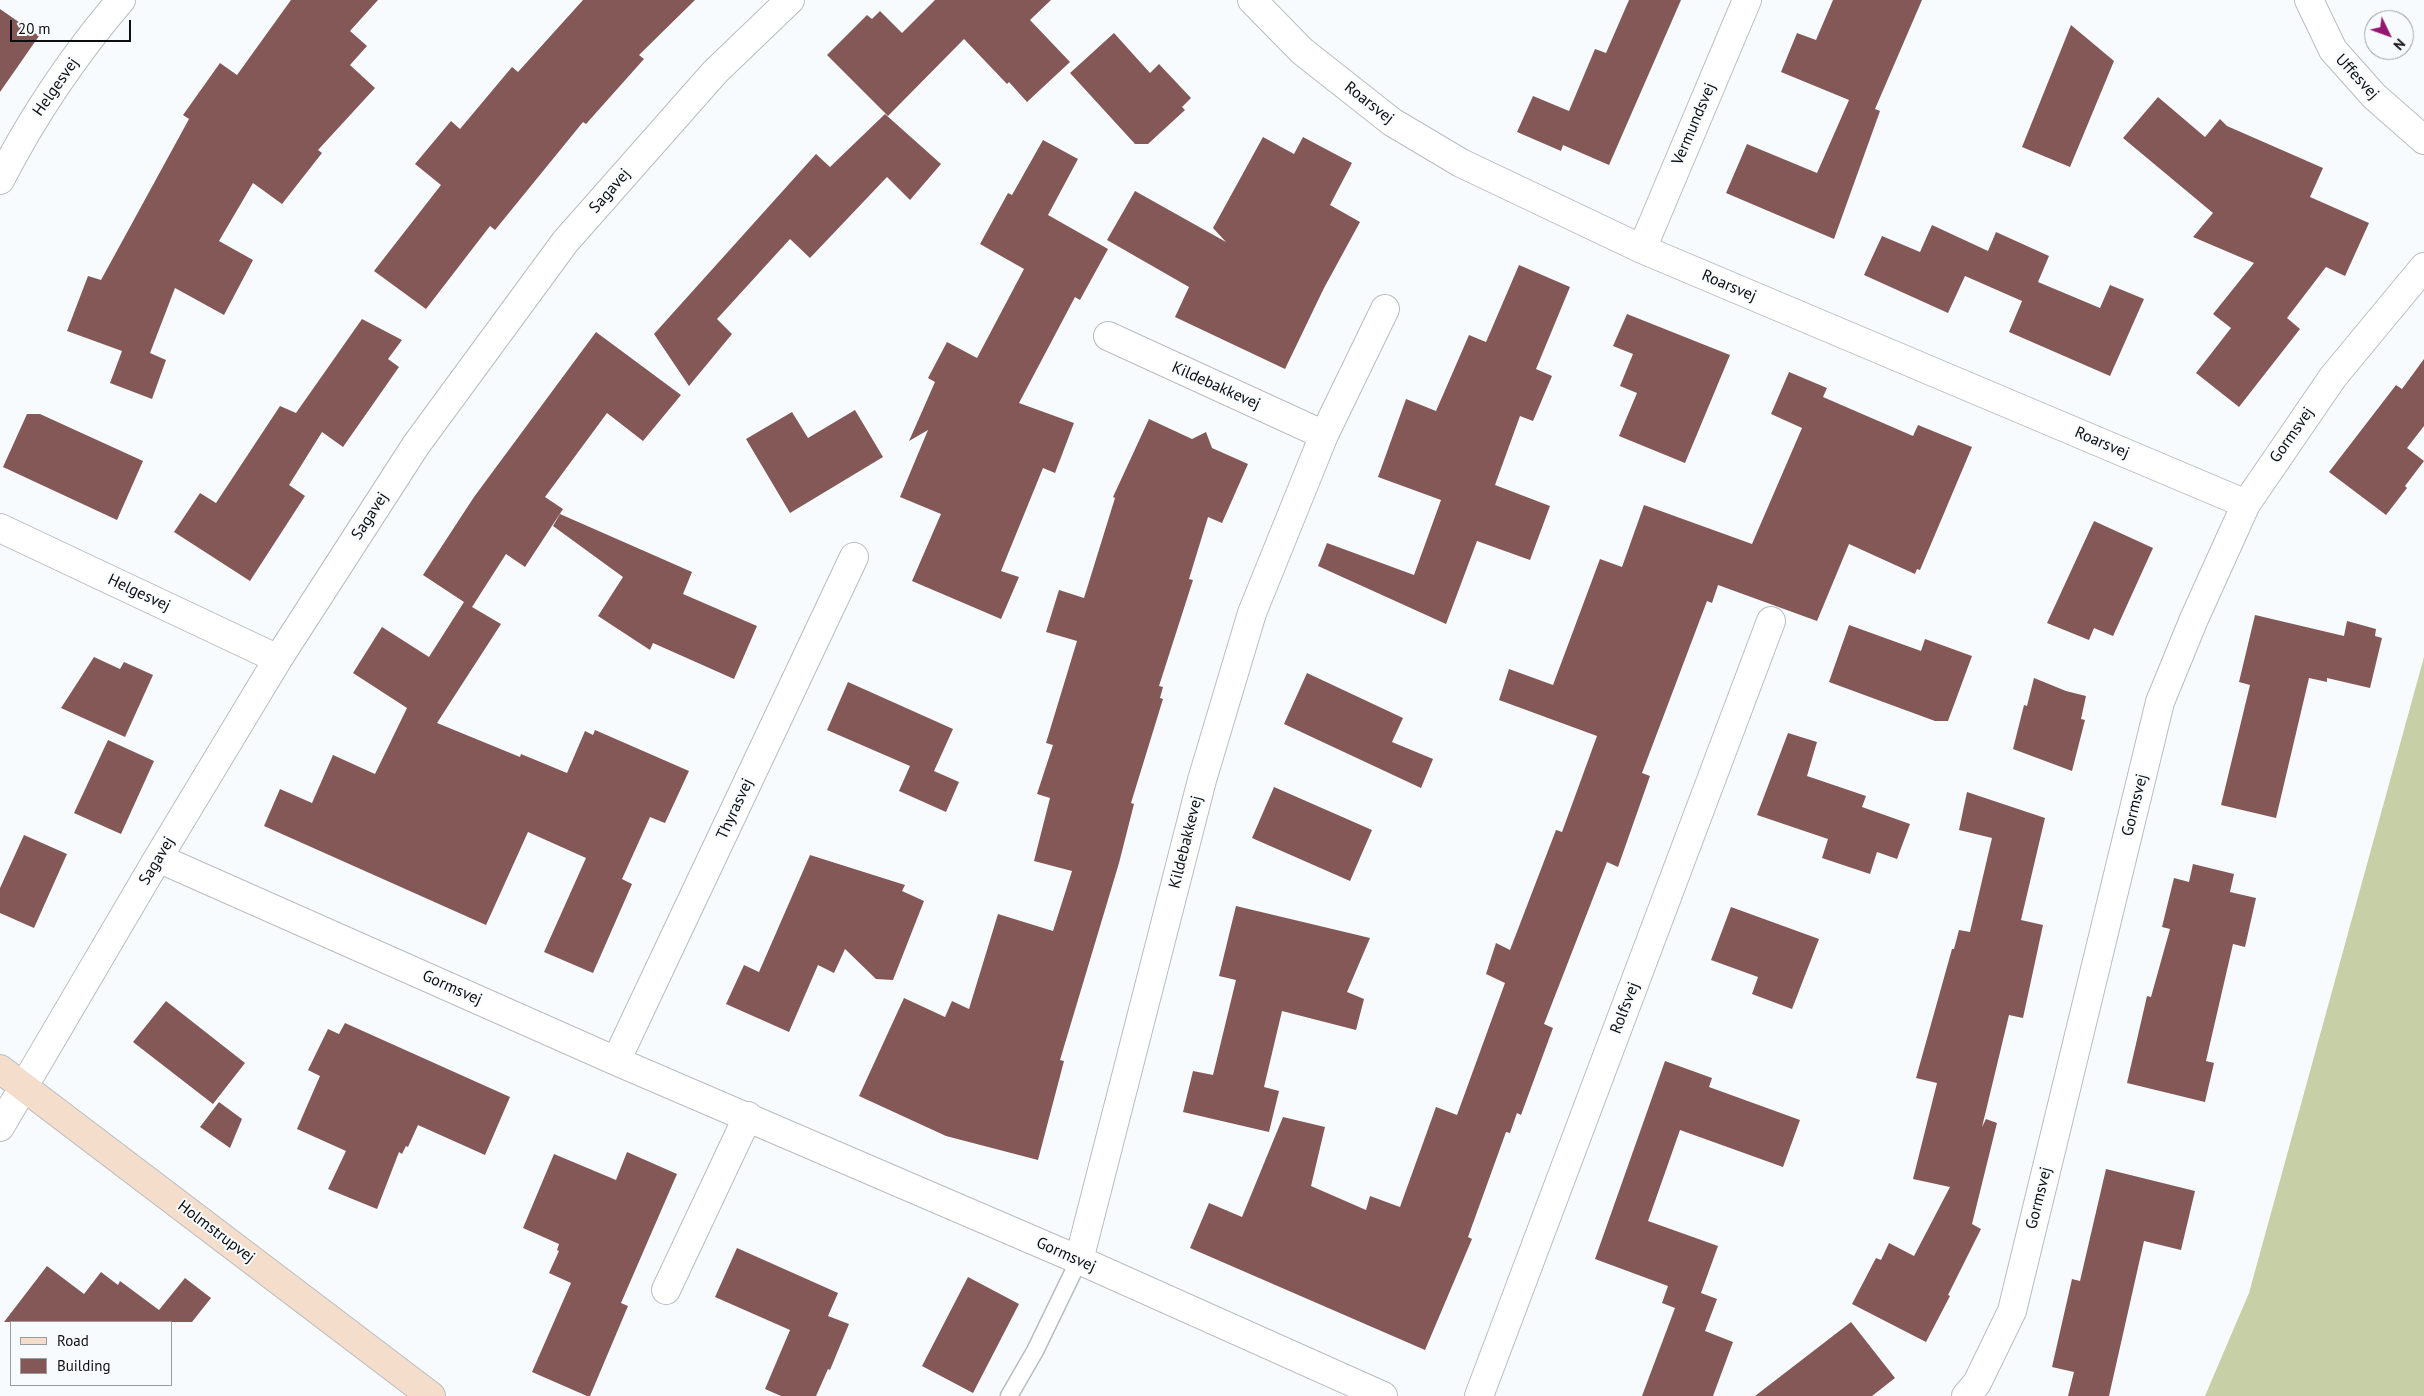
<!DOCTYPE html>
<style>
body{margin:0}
#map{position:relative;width:2424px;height:1396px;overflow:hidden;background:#f8fbfe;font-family:"PT Sans",sans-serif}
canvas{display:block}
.legend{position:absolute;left:10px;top:1321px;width:162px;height:65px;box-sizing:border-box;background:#f8fbfe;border:1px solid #9a9c9f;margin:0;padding:6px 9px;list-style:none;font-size:15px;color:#0d0e10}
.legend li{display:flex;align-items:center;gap:10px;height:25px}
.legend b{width:25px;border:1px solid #9a9c9f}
.north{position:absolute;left:2364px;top:10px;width:50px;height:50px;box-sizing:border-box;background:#f8fbfe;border:1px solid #9a9c9f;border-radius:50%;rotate:132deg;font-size:14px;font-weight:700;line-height:20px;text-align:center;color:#0d0e10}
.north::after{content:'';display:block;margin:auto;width:18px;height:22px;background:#96166f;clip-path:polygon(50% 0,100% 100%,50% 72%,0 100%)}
.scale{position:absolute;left:10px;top:20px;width:121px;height:22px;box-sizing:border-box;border:2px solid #0d0e10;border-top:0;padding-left:6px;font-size:15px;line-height:18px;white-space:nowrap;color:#0d0e10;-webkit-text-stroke:4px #f8fbfe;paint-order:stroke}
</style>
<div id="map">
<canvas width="2424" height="1396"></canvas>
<ul class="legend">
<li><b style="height:6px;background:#f4ddca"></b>Road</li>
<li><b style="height:14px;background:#835857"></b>Building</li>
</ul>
<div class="north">N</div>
<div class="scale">20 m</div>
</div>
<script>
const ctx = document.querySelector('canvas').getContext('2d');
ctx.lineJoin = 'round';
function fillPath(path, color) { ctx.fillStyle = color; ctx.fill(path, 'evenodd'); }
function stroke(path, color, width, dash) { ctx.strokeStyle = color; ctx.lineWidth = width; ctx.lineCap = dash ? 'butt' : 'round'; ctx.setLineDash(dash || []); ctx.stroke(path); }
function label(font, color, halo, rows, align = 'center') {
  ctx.font = font + ' "PT Sans",sans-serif'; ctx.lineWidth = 4; ctx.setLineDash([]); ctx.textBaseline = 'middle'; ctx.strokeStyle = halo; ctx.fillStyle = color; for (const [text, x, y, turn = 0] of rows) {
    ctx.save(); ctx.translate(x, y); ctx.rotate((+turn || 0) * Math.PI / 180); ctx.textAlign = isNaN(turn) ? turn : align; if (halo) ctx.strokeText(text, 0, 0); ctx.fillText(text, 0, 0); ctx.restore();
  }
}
fillPath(new Path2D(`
 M 2424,657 L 2424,1396 L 2205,1396 L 2249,1293 Z`), '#c6cfa5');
fillPath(new Path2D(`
 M 291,0 L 378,0 L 350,31 L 367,46 L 350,65 L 375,88 L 318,150 L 322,153 L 282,204 L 253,183 L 219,241 L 253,260 L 224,315 L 175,288 L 150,353 L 166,360 L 152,399 L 110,383 L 122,351 L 67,331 L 88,276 L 101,280 L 189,119 L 183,115 L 220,63 L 237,75 Z
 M 583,0 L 695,0 L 639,55 L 644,59 L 586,124 L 583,122 L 495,230 L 490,226 L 426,309 L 374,271 L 441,185 L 415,164 L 451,121 L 460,129 L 512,67 L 518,72 Z
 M 935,0 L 1051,0 L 1030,20 L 1070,62 L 1027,102 L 1009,82 L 1007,84 L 964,39 L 888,116 L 827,55 L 867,15 L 872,19 L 880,11 L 902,33 Z
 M 1629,0 L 1681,0 L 1609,165 L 1563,145 L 1561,151 L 1517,132 L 1533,96 L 1569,111 L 1595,49 L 1606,53 Z
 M 1833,0 L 1922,0 L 1875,109 L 1880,111 L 1834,239 L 1726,193 L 1747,144 L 1817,173 L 1849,100 L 1781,72 L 1797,33 L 1816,40 Z
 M 0,9 L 39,36 L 0,92 Z
 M 2071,25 L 2114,61 L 2070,167 L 2022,147 Z
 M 1114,33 L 1150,73 L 1159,64 L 1191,98 L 1182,107 L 1185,110 L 1148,144 L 1135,144 L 1070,73 Z
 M 2158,97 L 2205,137 L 2220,119 L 2227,126 L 2323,168 L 2310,197 L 2369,223 L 2345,276 L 2326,267 L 2287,318 L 2300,329 L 2239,407 L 2196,373 L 2231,328 L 2213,314 L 2254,263 L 2193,237 L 2213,213 L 2123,138 Z
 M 885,114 L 941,164 L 910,200 L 887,177 L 810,258 L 790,239 L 717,319 L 732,334 L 689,386 L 654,334 L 816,154 L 830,167 Z
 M 1263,137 L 1294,154 L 1303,137 L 1352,163 L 1330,205 L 1360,222 L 1324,288 L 1285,369 L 1175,317 L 1189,287 L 1107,240 L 1135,191 L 1226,242 L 1213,228 Z
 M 1043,140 L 1078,159 L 1048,215 L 1108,249 L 1080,300 L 1075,297 L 1019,403 L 1074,423 L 1055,473 L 1043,468 L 1001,571 L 1019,577 L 1001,619 L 912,581 L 941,514 L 900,497 L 928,430 L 909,441 L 935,382 L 928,378 L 947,342 L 977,358 L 1024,269 L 980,244 L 1008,193 L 1012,195 Z
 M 1932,225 L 1988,251 L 1996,232 L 2049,256 L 2038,282 L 2100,308 L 2110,285 L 2144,299 L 2110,376 L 2009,332 L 2022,301 L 1965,276 L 1948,313 L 1864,275 L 1882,236 L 1920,252 Z
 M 1519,265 L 1570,287 L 1536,369 L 1552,376 L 1533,421 L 1520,416 L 1495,485 L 1550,506 L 1530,560 L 1477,541 L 1446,624 L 1318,566 L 1327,543 L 1414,575 L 1441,500 L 1378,477 L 1406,399 L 1436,411 L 1469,335 L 1486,342 Z
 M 1627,314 L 1730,355 L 1685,463 L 1619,436 L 1637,393 L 1620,386 L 1633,354 L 1613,346 Z
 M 362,319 L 402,340 L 388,359 L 399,367 L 343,447 L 322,432 L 289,485 L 305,496 L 250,581 L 174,532 L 200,493 L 216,503 L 280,406 L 296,413 Z
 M 596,332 L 681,395 L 643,441 L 607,413 L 545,497 L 563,509 L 525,567 L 506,554 L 472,607 L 501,624 L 437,723 L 520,757 L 521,754 L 567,773 L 585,731 L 593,735 L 595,730 L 689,771 L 665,823 L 650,817 L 622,879 L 632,884 L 593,973 L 544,952 L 586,858 L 528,832 L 486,925 L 264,826 L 280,789 L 312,803 L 333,755 L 375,774 L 407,708 L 353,673 L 382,627 L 429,657 L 464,602 L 470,606 L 423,575 L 474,497 Z
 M 2424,359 L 2424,426 L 2407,448 L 2424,461 L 2405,486 L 2407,488 L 2386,515 L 2329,472 L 2396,385 L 2402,389 Z
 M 1789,372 L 1827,388 L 1823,397 L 1913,436 L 1918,425 L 1972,447 L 1920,570 L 1917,569 L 1915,574 L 1849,544 L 1817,621 L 1718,585 L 1712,603 L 1707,601 L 1642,773 L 1650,776 L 1618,867 L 1607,862 L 1544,1024 L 1553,1028 L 1521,1115 L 1517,1113 L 1510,1133 L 1506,1132 L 1468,1237 L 1472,1239 L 1425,1350 L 1190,1248 L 1209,1203 L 1242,1217 L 1283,1117 L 1325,1127 L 1311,1186 L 1366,1210 L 1370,1196 L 1400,1207 L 1436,1107 L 1457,1115 L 1505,983 L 1486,974 L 1496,943 L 1510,950 L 1556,830 L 1562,832 L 1597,736 L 1499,700 L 1509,669 L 1553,685 L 1600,559 L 1622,567 L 1644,505 L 1752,544 L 1802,428 L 1771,414 Z
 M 855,410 L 883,457 L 790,513 L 746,439 L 792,412 L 808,438 Z
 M 27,414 L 40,414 L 143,461 L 117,520 L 3,467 Z
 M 1149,419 L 1192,439 L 1206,432 L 1212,448 L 1248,464 L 1222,523 L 1208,517 L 1189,579 L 1193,580 L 1159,686 L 1163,687 L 1160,698 L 1163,699 L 1131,803 L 1134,804 L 1119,863 L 1060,1060 L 1064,1061 L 1038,1160 L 946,1136 L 859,1096 L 904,998 L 945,1017 L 952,1001 L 969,1009 L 998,914 L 1053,931 L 1072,871 L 1034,861 L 1050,798 L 1037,794 L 1053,745 L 1046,743 L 1077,641 L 1046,632 L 1059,590 L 1084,598 L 1115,498 L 1113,497 Z
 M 560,514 L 692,572 L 683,594 L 757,626 L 734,679 L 653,643 L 650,650 L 598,616 L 623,577 L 553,526 Z
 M 2094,521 L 2153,548 L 2113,636 L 2094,628 L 2089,640 L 2047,623 Z
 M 2255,615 L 2344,636 L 2347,621 L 2376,629 L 2375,636 L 2382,638 L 2370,688 L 2327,678 L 2327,682 L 2309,678 L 2276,818 L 2221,805 L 2250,685 L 2239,682 Z
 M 1849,625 L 1921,651 L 1925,639 L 1972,656 L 1948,721 L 1935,721 L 1829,682 Z
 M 94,657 L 120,669 L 124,662 L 153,675 L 125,737 L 61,708 Z
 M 1307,673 L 1403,718 L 1392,742 L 1433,759 L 1421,788 L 1284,724 Z
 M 2034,678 L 2066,691 L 2086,696 L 2081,719 L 2085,720 L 2072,771 L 2013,749 L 2024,705 L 2027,706 Z
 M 848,682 L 953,729 L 934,771 L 959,782 L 946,812 L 899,791 L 910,766 L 827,730 Z
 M 1788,733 L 1817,742 L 1807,776 L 1866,796 L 1862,807 L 1910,824 L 1897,859 L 1877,852 L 1870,874 L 1822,858 L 1828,839 L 1757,815 Z
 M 108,740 L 154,761 L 121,834 L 74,813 Z
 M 1274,787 L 1372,830 L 1350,881 L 1252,838 Z
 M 1967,792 L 2045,818 L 2021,920 L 2043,925 L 2023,1018 L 2009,1015 L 1982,1127 L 1986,1119 L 1997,1123 L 1972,1224 L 1981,1229 L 1948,1295 L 1950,1296 L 1926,1342 L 1852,1304 L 1876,1258 L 1881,1260 L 1889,1243 L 1914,1256 L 1950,1187 L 1913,1179 L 1937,1083 L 1916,1078 L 1952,949 L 1954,949 L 1959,930 L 1970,932 L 1992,838 L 1959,830 Z
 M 24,835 L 67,854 L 34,928 L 0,913 L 0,888 Z
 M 810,855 L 905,885 L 902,891 L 924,901 L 893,980 L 876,979 L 845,949 L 834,973 L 818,965 L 789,1032 L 726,1004 L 744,965 L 759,972 Z
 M 2193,864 L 2234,874 L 2230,892 L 2256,898 L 2245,947 L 2233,944 L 2206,1061 L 2214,1063 L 2205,1102 L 2127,1083 L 2147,996 L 2151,997 L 2170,929 L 2162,927 L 2174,878 L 2189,882 Z
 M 1236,906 L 1370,938 L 1347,992 L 1364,999 L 1356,1030 L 1282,1011 L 1264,1087 L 1279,1091 L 1269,1132 L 1183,1112 L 1193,1071 L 1213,1075 L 1236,980 L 1219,976 Z
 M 1731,907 L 1819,939 L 1792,1009 L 1752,994 L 1758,977 L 1711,960 Z
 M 166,1001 L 245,1063 L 213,1104 L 133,1042 Z
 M 345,1023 L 510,1097 L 485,1155 L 418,1125 L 408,1147 L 406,1146 L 402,1154 L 399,1152 L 377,1209 L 328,1189 L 346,1151 L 297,1129 L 320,1076 L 308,1070 L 328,1029 L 339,1034 Z
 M 1665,1061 L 1712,1078 L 1709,1087 L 1800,1120 L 1783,1167 L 1680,1130 L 1648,1221 L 1718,1246 L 1701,1293 L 1717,1299 L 1705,1331 L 1733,1342 L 1713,1396 L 1642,1396 L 1675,1308 L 1662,1303 L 1668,1286 L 1595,1259 Z
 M 219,1102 L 242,1119 L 230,1148 L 200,1127 Z
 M 627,1152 L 677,1174 L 621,1303 L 628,1306 L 590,1396 L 587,1396 L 532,1372 L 571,1283 L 549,1273 L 559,1251 L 557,1250 L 559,1244 L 523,1228 L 554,1154 L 616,1180 Z
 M 2106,1169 L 2195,1191 L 2181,1250 L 2144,1241 L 2109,1396 L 2068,1396 L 2074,1372 L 2052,1367 L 2072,1279 L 2080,1281 Z
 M 737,1248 L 838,1293 L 828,1316 L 849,1324 L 830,1370 L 828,1369 L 816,1396 L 781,1396 L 765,1389 L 790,1330 L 715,1297 Z
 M 47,1266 L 84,1294 L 101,1272 L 118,1285 L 120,1281 L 159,1310 L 185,1278 L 211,1298 L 192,1322 L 4,1322 Z
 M 968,1277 L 1019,1304 L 973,1393 L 922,1366 Z
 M 1851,1322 L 1895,1378 L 1872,1396 L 1755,1396 Z`), '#835857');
const lane = new Path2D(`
 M 1009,1396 L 1035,1351 L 1079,1260`);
const street = new Path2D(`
 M 1252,0 L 1302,51 L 1392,122 L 1461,163 L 1642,249 L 2246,504
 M 2309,0 L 2333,50 L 2374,96 L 2424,140
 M 0,180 C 33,116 74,55 121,0
 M 1642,249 L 1747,0
 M 1108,336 L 1324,435
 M 0,528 L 278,659
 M 158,858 L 616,1061 L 1079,1260 L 1383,1396
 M 616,1061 L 854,557
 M 0,1127 L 158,858 L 278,659 L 416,445 L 565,242 L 715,72 L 790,0
 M 1079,1260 L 1202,780 L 1252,613 L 1324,435 L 1385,309
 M 666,1290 L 748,1116
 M 1479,1396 L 1771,621
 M 1966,1396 L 1977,1383 L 2012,1311 L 2160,702 L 2194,619 L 2246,504 L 2333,377 L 2424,267`);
const secondary = new Path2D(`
 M 0,1069 L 431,1396`);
stroke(lane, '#b9bcc2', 19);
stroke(street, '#b9bcc2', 30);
stroke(secondary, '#b9bcc2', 30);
stroke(lane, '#fff', 16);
stroke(street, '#fff', 28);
stroke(secondary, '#f4ddca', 28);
label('16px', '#0d0e10', '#f8fbfe', [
 ["Uffesvej",2357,77,47],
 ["Helgesvej",56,87,-55],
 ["Roarsvej",1369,103,38],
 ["Vermundsvej",1694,124,-67],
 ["Sagavej",610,191,-49],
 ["Roarsvej",1729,286,23],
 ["Kildebakkevej",1216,386,24],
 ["Gormsvej",2292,435,-55],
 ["Roarsvej",2102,443,23],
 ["Sagavej",370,516,-57],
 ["Helgesvej",139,593,25],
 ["Gormsvej",2135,805,-76],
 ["Thyrasvej",735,809,-65],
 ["Kildebakkevej",1186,842,-76],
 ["Sagavej",157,861,-59],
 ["Gormsvej",452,988,24],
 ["Rolfsvej",1625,1008,-69],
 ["Gormsvej",2039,1198,-76],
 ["Holmstrupvej",216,1232,37],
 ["Gormsvej",1066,1255,24]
]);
</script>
